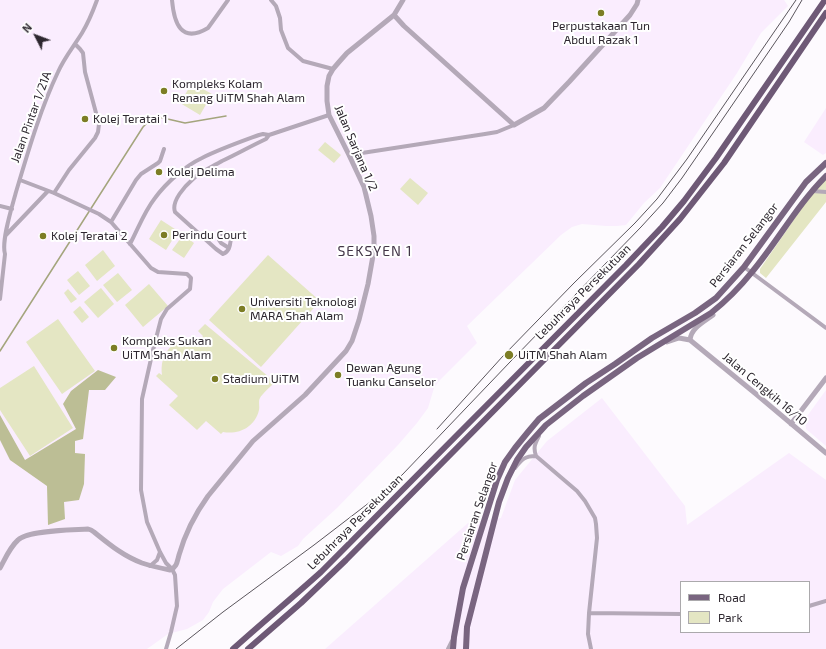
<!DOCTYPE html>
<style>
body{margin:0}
#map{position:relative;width:826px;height:649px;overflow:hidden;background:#fdfafe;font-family:"Exo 2",sans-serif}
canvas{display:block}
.legend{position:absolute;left:680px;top:581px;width:130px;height:52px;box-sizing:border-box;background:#fff;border:1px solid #aba9ac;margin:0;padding:5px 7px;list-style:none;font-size:12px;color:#2d272f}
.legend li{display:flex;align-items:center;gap:8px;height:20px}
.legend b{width:20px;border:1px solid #aba9ac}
.north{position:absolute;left:16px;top:16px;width:40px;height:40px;-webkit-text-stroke:3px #fff;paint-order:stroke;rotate:312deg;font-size:11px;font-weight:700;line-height:16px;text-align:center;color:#2d272f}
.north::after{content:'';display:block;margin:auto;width:14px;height:18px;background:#2d272f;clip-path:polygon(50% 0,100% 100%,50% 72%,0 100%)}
</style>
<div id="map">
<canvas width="826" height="649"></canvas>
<ul class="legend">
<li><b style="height:5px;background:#796580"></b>Road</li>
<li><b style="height:11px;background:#e4e6c3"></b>Park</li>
</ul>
<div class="north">N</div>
</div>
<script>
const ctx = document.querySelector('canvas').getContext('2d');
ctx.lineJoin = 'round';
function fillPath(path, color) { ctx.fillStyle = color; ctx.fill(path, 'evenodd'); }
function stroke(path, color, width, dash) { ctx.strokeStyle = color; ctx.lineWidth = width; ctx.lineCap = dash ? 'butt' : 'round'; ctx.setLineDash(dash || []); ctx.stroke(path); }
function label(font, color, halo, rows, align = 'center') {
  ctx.font = font + ' "Exo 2",sans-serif'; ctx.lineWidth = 4; ctx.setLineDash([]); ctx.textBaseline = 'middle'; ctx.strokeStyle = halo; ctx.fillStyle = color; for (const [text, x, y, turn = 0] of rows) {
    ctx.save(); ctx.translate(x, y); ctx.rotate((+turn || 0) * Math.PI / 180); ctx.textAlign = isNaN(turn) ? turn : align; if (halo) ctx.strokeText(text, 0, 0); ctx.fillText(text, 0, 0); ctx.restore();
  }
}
fillPath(new Path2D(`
 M 0,0 L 784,0 L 788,6 L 761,33 L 737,73 L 660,188 L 644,203 L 626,225 L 617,226 L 606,226 L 582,224 L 572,227 L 561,235 L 467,326 L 477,343 L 439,381 L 434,388 L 428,408 L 417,423 L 398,445 L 337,508 L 303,539 L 298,546 L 281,556 L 271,552 L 223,589 L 213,602 L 209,612 L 203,620 L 196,624 L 187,629 L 168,634 L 147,649 L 0,649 Z
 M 826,108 L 826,153 L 823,155 L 804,142 Z
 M 826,390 L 826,446 L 806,429 L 805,419 Z
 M 602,398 L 685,506 L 687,525 L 789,453 L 826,480 L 826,649 L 325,649 L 468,523 L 501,518 L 515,480 L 547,441 ZM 681,582 L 809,582 L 809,632 L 681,632 Z`), '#faedfe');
fillPath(new Path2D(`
 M 192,83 L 212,94 L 200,115 L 180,103 Z
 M 325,142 L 341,155 L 334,163 L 318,150 Z
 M 410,178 L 428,193 L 418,205 L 400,189 Z
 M 826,179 L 826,202 L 766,278 L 760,273 L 760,269 L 815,189 Z
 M 161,220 L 178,231 L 166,250 L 149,239 Z
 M 183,235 L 194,243 L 184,258 L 172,250 Z
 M 103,250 L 115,266 L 97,281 L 85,265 Z
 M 268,255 L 320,301 L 261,367 L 209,320 Z
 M 78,271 L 90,286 L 79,295 L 67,280 Z
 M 118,273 L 132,290 L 117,302 L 103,285 Z
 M 149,284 L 168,306 L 143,327 L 125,305 Z
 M 101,288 L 114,304 L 98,318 L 84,302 Z
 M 68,289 L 77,299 L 71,303 L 64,293 Z
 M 80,306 L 89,317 L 82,323 L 73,312 Z
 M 58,319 L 95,371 L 62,394 L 26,342 Z
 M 205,324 L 275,382 C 271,386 262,394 260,398 C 258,401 260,407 259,410 C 255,427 239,435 223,432 L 221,434 L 206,421 L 197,430 L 169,405 L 178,396 L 156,376 L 159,373 L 162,375 C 159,351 176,335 200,341 L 203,336 L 198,331 Z
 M 34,366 L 73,428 L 30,456 L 0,410 L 0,388 Z`), '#e4e6c3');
fillPath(new Path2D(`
 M 98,370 L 116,377 L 105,390 L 89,390 L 83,439 L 75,441 L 75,453 L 85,454 L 84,484 L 79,500 L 64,502 L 65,519 L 48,525 L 47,486 L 10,460 L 0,440 L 0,415 L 25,460 L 76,429 L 63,404 L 71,391 Z`), '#bcbe95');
stroke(new Path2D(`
 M 0,351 L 143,127 L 150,120 L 159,117 L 185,123 L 226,116`), '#a4a57d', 1.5);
stroke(new Path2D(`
 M 172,0 C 174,23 181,44 208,28 L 228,0
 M 271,0 L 276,6 L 280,18 L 281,30 L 288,48 L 303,61 L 333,69
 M 349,155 L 485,134 L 497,132 L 514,125
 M 20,180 L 54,193 L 99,214 L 111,222 L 151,268 L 158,272 L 187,274 L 191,278 L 190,289 L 167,309 L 161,319 L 153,350 L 142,399 L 141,490 L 147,522 L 160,552 L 166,563 L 172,569 L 175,575 L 177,606 L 171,632 L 166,649
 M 812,191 L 826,192
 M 54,193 L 69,170 L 95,138 L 98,132 L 99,124 L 85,72 L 83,53 L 80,49 L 75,44
 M 0,206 L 12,209
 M 111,222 L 136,180 L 141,174 L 158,163 L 160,161 L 164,149
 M 6,235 L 48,191
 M 130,244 C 138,229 144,212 155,198 C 166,183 185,166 202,158 C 220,149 240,142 259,135 L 263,134 L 269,135 L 329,115
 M 229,248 L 221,243 L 219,240 C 221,231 226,231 231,238 C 230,245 230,251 223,254 L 216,249 L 175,212 C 171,201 185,186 193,179 C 201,171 212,167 222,161 C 237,154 251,146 266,139 L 269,135
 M 744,267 L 826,328
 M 0,299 L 5,254 C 1,241 12,207 16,192 C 28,152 40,110 58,72 C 64,58 74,46 82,33 C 88,23 93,11 97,0
 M 539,436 C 535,444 533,447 536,456 L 577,491 L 585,501 L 595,518 L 596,524 L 597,538 L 589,613 L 588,634 L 591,649
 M 515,468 C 522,459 525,456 536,456
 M 150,566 L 157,560 L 160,552
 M 809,606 L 826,601
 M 589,613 L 681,614
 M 448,649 L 452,641`), '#b4a9b8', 4);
stroke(new Path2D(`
 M 394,15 L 404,26 L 514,125 L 544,108 L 569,82 L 630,15 L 637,4 L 638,0
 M 690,340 C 691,328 704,322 713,315
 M 667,342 L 679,338 L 690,340 L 756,394 L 826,453
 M 791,424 L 826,378
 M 0,568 C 5,559 10,547 18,540 C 28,530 73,530 88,529 L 91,530 L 94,532 C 109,544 123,556 142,563 C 151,566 160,568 170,570 C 177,567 177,562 179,555 C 185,534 195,514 208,496 L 253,441 L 305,395 L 346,351 L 352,341 L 359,320 L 368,284 L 374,250 L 374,236 L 371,216 L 364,187 L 349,155 L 329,115 L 327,101 L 327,86 L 329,76 L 333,69 L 339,62 L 347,53 L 394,15 L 403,0`), '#b4a9b8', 5);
stroke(new Path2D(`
 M 453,649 L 454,637 L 463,588 L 497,480 L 505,462 L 515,448 L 528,432 L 539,419 L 586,383 L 615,364 L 652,338 L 695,313 L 716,298 L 744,267 L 806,182 L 826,163
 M 466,649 L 467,627 L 499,502 L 508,478 L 517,460 L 526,447 L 546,425 L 583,396 L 637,358 L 711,313 C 726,301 740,287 752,272 C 778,241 797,205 826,176`), '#796580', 6);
stroke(new Path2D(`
 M 233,649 C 262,623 292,598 321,572 L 626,265 L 662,227 L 684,201 L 716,158 L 825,0
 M 248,649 L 301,603 L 346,560 L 639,264 L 680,219 L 724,163 L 826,13`), '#6e5976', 6);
stroke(new Path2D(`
 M 437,429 L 503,356 L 574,283 L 635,223 L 657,199 L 687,159 L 796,0
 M 176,649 L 223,612 L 314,545 L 374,499 L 402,475 L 510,362 L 641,227 L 663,203 L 682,178 L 724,117 L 789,22 L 802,0`), '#5a555c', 1);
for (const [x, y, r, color] of [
 [601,13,4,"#7c7d25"],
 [164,91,4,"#7c7d25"],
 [85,119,4,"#7c7d25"],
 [159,172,4,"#7c7d25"],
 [164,235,4,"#7c7d25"],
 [43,236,4,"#7c7d25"],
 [242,309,4,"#7c7d25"],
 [114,348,4,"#7c7d25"],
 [509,355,5,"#7c7d25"],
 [338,375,4,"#7c7d25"],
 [215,379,4,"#7c7d25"]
]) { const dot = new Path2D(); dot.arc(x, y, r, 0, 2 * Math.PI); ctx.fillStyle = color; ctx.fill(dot); stroke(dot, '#fff', 1.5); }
label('12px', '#2d272f', '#fff', [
 ["Perpustakaan Tun",601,26,"center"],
 ["Abdul Razak 1",601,40,"center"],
 ["Kompleks Kolam",172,84],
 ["Renang UiTM Shah Alam",172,98],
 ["Kolej Teratai 1",93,119],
 ["Kolej Delima",167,172],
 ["Perindu Court",172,235],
 ["Kolej Teratai 2",51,236],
 ["Universiti Teknologi",250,302],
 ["MARA Shah Alam",250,316],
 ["Kompleks Sukan",122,341],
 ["UiTM Shah Alam",122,355],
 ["UiTM Shah Alam",518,355],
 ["Dewan Agung",346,368],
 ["Tuanku Canselor",346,382],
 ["Stadium UiTM",223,379]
], 'left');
label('12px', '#2d272f', '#fff', [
 ["Jalan Pintar 1/21A",31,117,-70],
 ["Jalan Sarjana 1/2",356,148,67],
 ["Persiaran Selangor",744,245,-52],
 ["Lebuhraya Persekutuan",583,292,-45],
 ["Jalan Cengkih 16/10",765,389,40],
 ["Persiaran Selangor",477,511,-71],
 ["Lebuhraya Persekutuan",355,522,-45]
]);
ctx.letterSpacing = '1px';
label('14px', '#423547', '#fff', [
 ["SEKSYEN 1",375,251]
]);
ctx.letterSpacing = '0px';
</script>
